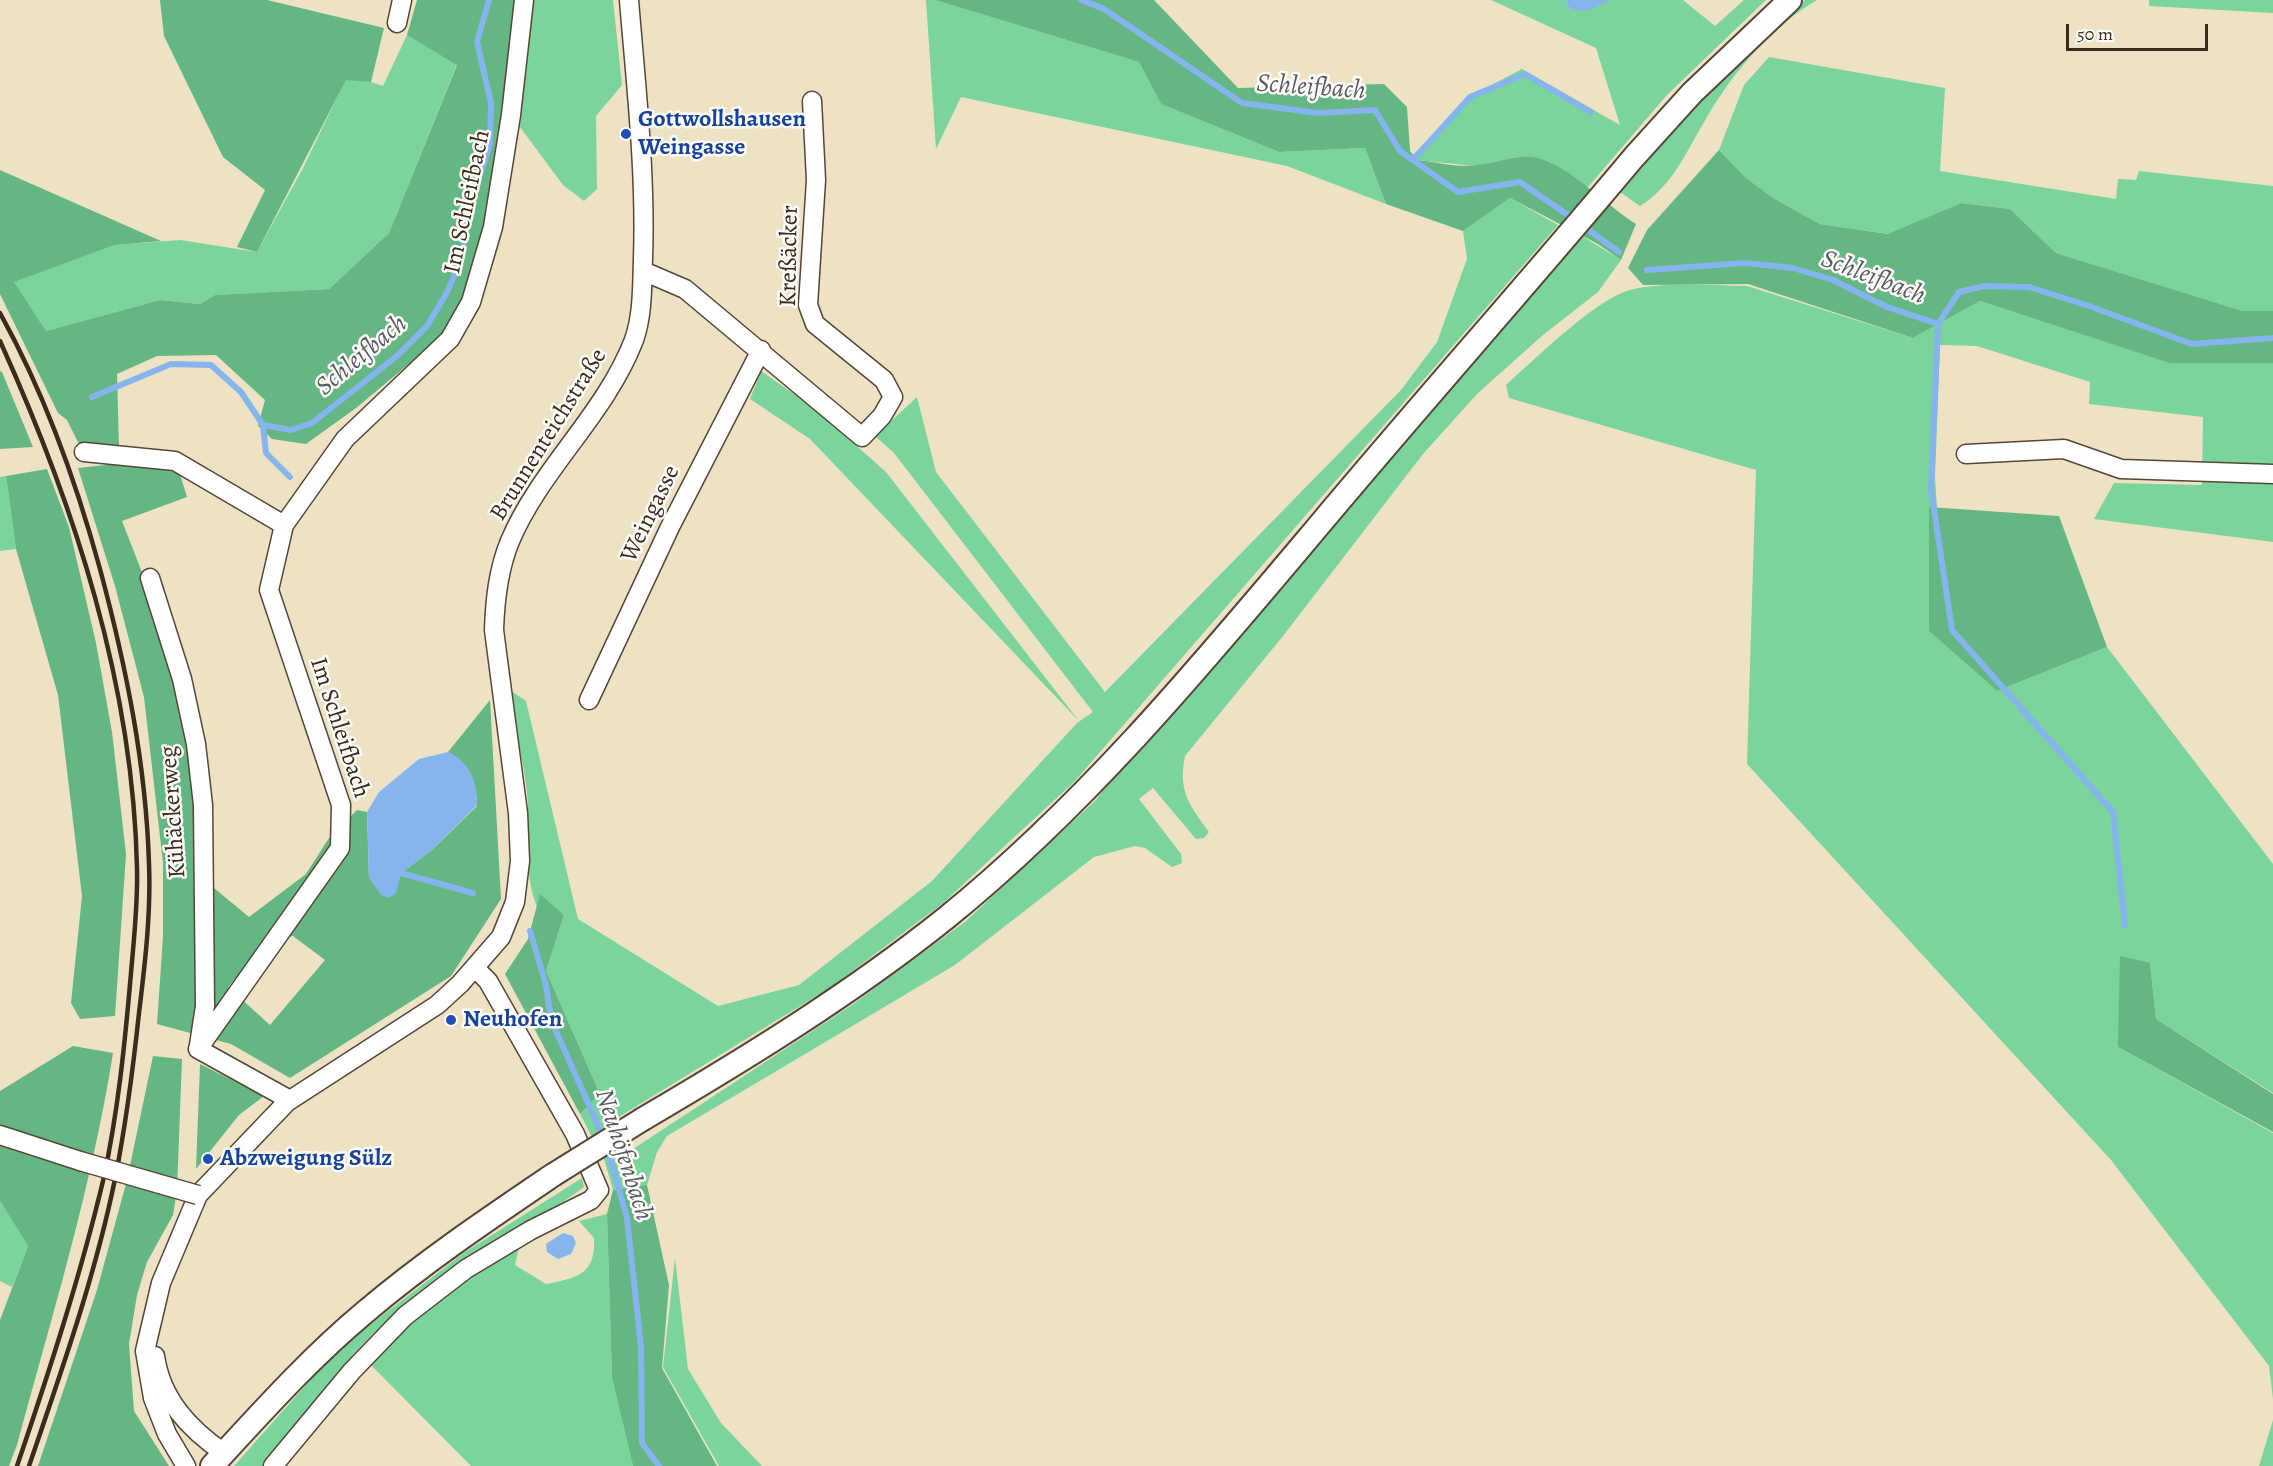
<!DOCTYPE html>
<meta charset="utf-8">
<style>
body{margin:0}
#map{position:relative;width:2273px;height:1466px;overflow:hidden;background:#eee2c4;font-family:Alegreya,serif}
canvas{display:block}
.scale{position:absolute;left:2066px;top:24px;width:142px;height:27px;box-sizing:border-box;border:3px solid #3b2a1e;border-top:0;padding-left:8px;font-size:18px;line-height:21px;white-space:nowrap;color:#3b2a1e;-webkit-text-stroke:4px #fdfcf7;paint-order:stroke}
</style>
<div id="map">
<canvas width="2273" height="1466"></canvas>
<div class="scale">50 m</div>
</div>
<script>
const ctx = document.querySelector('canvas').getContext('2d');
ctx.lineJoin = 'round';
function fillPath(path, color) { ctx.fillStyle = color; ctx.fill(path, 'evenodd'); }
function stroke(path, color, width, dash) { ctx.strokeStyle = color; ctx.lineWidth = width; ctx.lineCap = dash ? 'butt' : 'round'; ctx.setLineDash(dash || []); ctx.stroke(path); }
function label(font, color, halo, rows, align = 'center') {
  ctx.font = font + ' Alegreya,serif'; ctx.lineWidth = 5; ctx.setLineDash([]); ctx.textBaseline = 'middle'; ctx.strokeStyle = halo; ctx.fillStyle = color; for (const [text, x, y, turn = 0] of rows) {
    ctx.save(); ctx.translate(x, y); ctx.rotate((+turn || 0) * Math.PI / 180); ctx.textAlign = isNaN(turn) ? turn : align; if (halo) ctx.strokeText(text, 0, 0); ctx.fillText(text, 0, 0); ctx.restore();
  }
}
fillPath(new Path2D(`
 M 532,0 L 613,0 L 622,85 L 596,116 L 597,189 L 584,201 L 563,185 L 520,127 Z
 M 926,0 L 935,0 L 1139,62 L 1161,104 L 1279,152 L 1365,148 L 1386,204 L 1287,166 L 961,97 L 936,149 Z
 M 1491,0 L 1565,0 L 1570,9 L 1610,0 L 1683,0 L 1715,26 L 1744,0 L 1766,0 L 1667,95 L 1588,187 L 1518,157 L 1475,166 L 1417,160 L 1413,155 L 1467,98 L 1522,69 L 1620,125 L 1596,48 Z
 M 1805,0 L 1817,0 C 1769,28 1730,76 1703,124 C 1684,156 1672,186 1640,206 L 1620,192 L 1728,67 Z
 M 2149,0 L 2273,0 L 2273,13 L 2149,6 Z
 M 407,35 L 457,64 L 389,233 L 329,289 L 215,295 L 200,304 L 160,300 L 46,331 L 13,282 L 115,245 L 180,240 L 257,252 L 303,168 L 346,79 L 371,82 L 383,86 Z
 M 1769,57 L 1945,88 L 1940,171 L 2116,199 L 2118,179 L 2136,180 L 2139,171 L 2273,186 L 2273,311 L 2243,311 L 2056,253 L 2010,209 L 1961,203 L 1889,234 L 1820,224 L 1773,198 L 1745,177 L 1719,150 L 1744,85 Z
 M 1510,198 L 1558,225 L 1074,782 L 943,903 L 831,987 L 609,1123 L 627,1153 L 852,1005 L 966,921 L 1096,800 L 1128,754 L 1582,236 L 1621,260 L 1598,292 L 1543,335 L 1478,393 L 1423,454 L 1283,636 L 1185,756 C 1178,792 1189,804 1209,832 L 1204,838 L 1196,839 L 1153,788 L 1139,799 L 1181,854 L 1182,863 L 1172,867 L 1145,848 L 1135,846 L 1094,857 L 955,965 L 667,1136 L 657,1152 L 647,1185 L 613,1190 L 605,1162 L 580,1114 L 600,1094 L 546,971 L 564,915 L 540,895 L 537,907 C 522,869 531,832 527,792 C 523,757 514,722 507,688 L 526,701 L 578,919 L 718,1006 L 799,985 L 932,881 L 1077,723 L 1093,712 L 894,453 L 875,436 L 917,397 L 936,472 L 1105,692 L 1401,390 L 1437,342 L 1467,259 L 1463,231 Z
 M 1747,286 L 1913,338 L 1980,301 L 2169,363 L 2273,363 L 2273,542 L 2094,519 L 2114,483 L 2202,485 L 2203,417 L 2089,404 L 2090,382 L 1977,346 L 1940,345 L 1935,478 L 1937,508 L 1929,508 L 1929,631 L 1997,691 L 2107,647 L 2273,864 L 2273,1093 L 2156,1019 L 2150,963 L 2118,1047 L 2273,1133 L 2273,1399 L 2269,1366 L 2111,1160 L 1747,764 L 1756,470 L 1509,398 L 1506,385 C 1534,360 1590,305 1624,292 C 1653,281 1714,286 1747,286 Z
 M 761,371 L 814,408 L 886,472 L 1079,721 L 810,439 L 750,399 Z
 M 6,476 L 16,549 L 0,551 L 0,477 Z
 M 582,1178 L 584,1187 C 517,1237 438,1271 378,1329 C 337,1368 299,1422 264,1466 L 234,1466 L 336,1351 L 465,1252 Z
 M 0,1201 L 28,1246 L 12,1287 L 0,1281 Z
 M 607,1214 L 612,1378 L 633,1466 L 471,1466 L 368,1362 L 399,1329 L 470,1277 L 519,1248 L 515,1265 L 546,1284 C 578,1278 596,1274 594,1238 L 579,1221 Z
 M 675,1258 L 688,1369 L 721,1423 L 762,1466 L 719,1466 L 663,1367 Z
 M 2273,1420 L 2273,1466 L 2259,1466 Z`), '#7bd49b');
fillPath(new Path2D(`
 M 160,0 L 267,0 L 384,28 L 371,82 L 346,80 L 257,252 L 237,247 L 265,190 L 223,157 L 164,36 Z
 M 417,0 L 520,0 L 485,223 L 466,299 L 446,333 L 356,408 L 306,444 L 272,439 L 258,426 L 265,400 L 216,355 L 157,356 L 117,374 L 119,448 L 81,448 L 67,420 L 58,413 L 0,294 L 0,170 L 161,241 L 115,245 L 14,282 L 46,331 L 160,300 L 200,304 L 215,295 L 329,289 L 389,233 L 457,65 L 407,35 Z
 M 935,0 L 1154,0 L 1238,88 L 1384,84 L 1407,107 L 1410,151 L 1417,160 C 1436,162 1459,168 1477,165 C 1498,163 1521,152 1541,159 C 1574,170 1607,206 1636,224 L 1621,260 L 1598,244 L 1510,198 L 1463,231 L 1386,204 L 1365,148 L 1279,152 L 1161,104 L 1139,62 Z
 M 1719,150 L 1745,177 L 1773,198 L 1820,224 L 1888,234 L 1961,203 L 2010,209 L 2056,253 L 2243,311 L 2273,311 L 2273,363 L 2169,363 L 1980,301 L 1913,338 L 1748,284 L 1643,285 L 1628,268 L 1647,230 Z
 M 0,371 L 2,372 L 33,447 L 0,449 Z
 M 132,462 L 179,471 L 187,497 L 122,521 L 152,598 L 185,731 L 196,803 L 197,874 L 249,917 L 306,874 L 329,838 L 357,810 L 367,812 L 369,878 L 401,873 L 432,850 L 477,806 C 477,782 470,763 448,752 L 490,700 L 501,899 L 451,976 L 290,1078 L 231,1044 L 157,1024 L 163,937 L 163,863 L 144,697 L 115,586 L 78,468 ZM 293,936 L 325,960 L 270,1025 L 228,987 L 265,943 Z
 M 47,469 L 69,527 L 96,643 L 112,732 L 126,854 L 115,1016 L 80,1019 L 71,1003 L 82,896 L 58,695 L 16,549 L 6,476 Z
 M 1929,507 L 2059,516 L 2107,647 L 1997,691 L 1929,631 Z
 M 540,894 L 564,915 L 546,971 L 600,1094 L 580,1114 L 505,974 L 528,939 Z
 M 2120,956 L 2150,963 L 2156,1019 L 2273,1094 L 2273,1132 L 2118,1047 Z
 M 73,1046 L 113,1053 C 92,1186 52,1316 17,1445 L 9,1466 L 0,1466 L 0,1320 L 28,1246 L 0,1201 L 0,1091 Z
 M 153,1056 L 182,1059 L 177,1190 L 173,1215 L 147,1262 L 137,1295 L 129,1344 L 134,1411 L 169,1466 L 38,1466 L 97,1290 L 127,1180 Z
 M 200,1064 L 264,1096 L 239,1115 L 196,1169 Z
 M 647,1185 L 669,1285 L 662,1368 L 717,1466 L 633,1466 L 612,1378 L 607,1214 L 613,1190 Z`), '#64b683');
fillPath(new Path2D(`
 M 1565,0 L 1610,0 L 1587,11 L 1570,9 Z
 M 448,752 C 470,762 477,782 477,805 L 432,850 L 401,873 L 396,893 L 389,898 L 381,895 L 369,878 L 367,812 L 379,792 L 419,759 Z
 M 563,1233 L 573,1236 L 576,1243 L 571,1254 L 558,1259 L 547,1252 L 546,1244 Z`), '#85b4ef');
stroke(new Path2D(`
 M 1081,0 L 1104,9 L 1242,103 L 1318,113 L 1375,110 L 1400,151 L 1458,192 L 1520,182 L 1575,220
 M 1414,159 L 1470,97 L 1525,74 L 1591,112
 M 1583,226 L 1619,252
 M 1647,270 L 1745,263 L 1793,268 L 1833,280 L 1887,307 L 1938,324 L 1959,292 L 1984,286 L 2029,287 L 2089,306 L 2192,344 L 2273,338
 M 1938,324 L 1931,489 L 1952,630 L 2113,812 L 2125,926
 M 92,397 L 171,364 L 211,365 L 241,392 L 263,425 L 291,430 L 312,423 L 397,356 L 427,326 L 445,296 L 461,261 L 470,205 L 490,144 L 491,103 L 477,42 L 489,0
 M 263,425 L 266,453 L 290,477
 M 399,866 L 401,873 L 473,893
 M 530,931 L 546,985 L 551,1020 L 597,1123 L 609,1154 L 627,1218 L 641,1347 L 642,1443 L 659,1466`), '#85b4ef', 6);
const minor = new Path2D(`
 M 397,23 L 402,0
 M 643,271 L 685,289 L 862,437 L 882,416 L 893,397 L 884,380 L 815,324 L 808,305 L 816,180 L 812,101
 M 84,452 L 175,461 L 284,525
 M 1966,454 L 2064,449 L 2121,469 L 2273,474
 M 150,578 L 182,679 L 196,744 L 203,805 L 205,1006 L 199,1045
 M 589,700 L 670,527 L 761,350
 M 198,1049 L 340,848 L 341,805 L 269,590 L 284,525 L 345,439 L 450,339 L 471,302 L 493,227 L 511,115 L 524,0
 M 198,1049 L 290,1100
 M 0,1135 L 80,1161
 M 155,1356 C 161,1399 189,1429 224,1453
 M 186,1466 L 167,1434 L 153,1398 L 145,1351 L 161,1283 L 198,1195 L 287,1102 L 437,1005 L 460,984 L 501,937 L 515,902 L 520,861 L 518,813 L 494,630 C 495,600 498,570 510,541 C 541,468 605,415 634,340 C 643,314 642,286 643,259 C 646,173 636,86 629,0
 M 273,1466 L 352,1371 L 405,1316 L 466,1269 L 531,1230 L 591,1200 L 599,1190 L 575,1134 L 488,981 L 475,968`);
const major = new Path2D(`
 M 643,1119 C 747,1058 851,994 946,918 C 1086,805 1205,661 1321,523 C 1424,400 1531,280 1634,157 L 1692,93 L 1790,0
 M 212,1466 C 261,1413 309,1359 364,1313 C 424,1262 488,1219 553,1175`);
stroke(minor, '#564637', 21);
stroke(major, '#564637', 26);
stroke(minor, '#fff', 18);
stroke(major, '#fff', 22);
stroke(new Path2D(`
 M 0,313 C 45,394 76,481 100,569 C 126,666 146,764 149,864 C 151,913 145,964 139,1013 C 133,1069 126,1124 115,1179 C 95,1277 61,1372 29,1466
 M 0,341 C 75,507 133,684 137,868 C 138,903 134,938 131,973 C 125,1042 118,1113 103,1181 C 80,1277 49,1372 17,1466`), '#3b2a1e', 4.5);
const minorBridge = new Path2D(`
 M 80,1161 L 198,1195`);
const majorBridge = new Path2D(`
 M 553,1175 L 643,1119`);
stroke(minorBridge, '#564637', 21, []);
stroke(majorBridge, '#564637', 26, []);
stroke(minorBridge, '#fff', 18);
stroke(majorBridge, '#fff', 22);
for (const [x, y, r, color] of [
 [626,134,6,"#1a4fb4"],
 [451,1020,6,"#1a4fb4"],
 [208,1159,6,"#1a4fb4"]
]) { const dot = new Path2D(); dot.arc(x, y, r, 0, 2 * Math.PI); ctx.fillStyle = color; ctx.fill(dot); stroke(dot, '#fdfcf7', 2); }
label('bold 24px', '#164399', '#fdfcf7', [
 ["Gottwollshausen",638,120],
 ["Weingasse",638,148],
 ["Neuhofen",463,1020],
 ["Abzweigung Sülz",220,1159]
], 'left');
label('24px', '#3b2a1e', '#fdfcf7', [
 ["Im Schleifbach",468,202,-78],
 ["Kreßäcker",790,256,-89],
 ["Brunnenteichstraße",549,435,-58],
 ["Weingasse",651,514,-64],
 ["Im Schleifbach",339,728,72],
 ["Kühäckerweg",174,812,-94]
]);
label('italic 26px', '#555a67', '#fdfcf7', [
 ["Schleifbach",1311,88,4],
 ["Schleifbach",1873,278,21],
 ["Schleifbach",362,356,-40],
 ["Neuhöfenbach",623,1155,72]
]);
</script>
